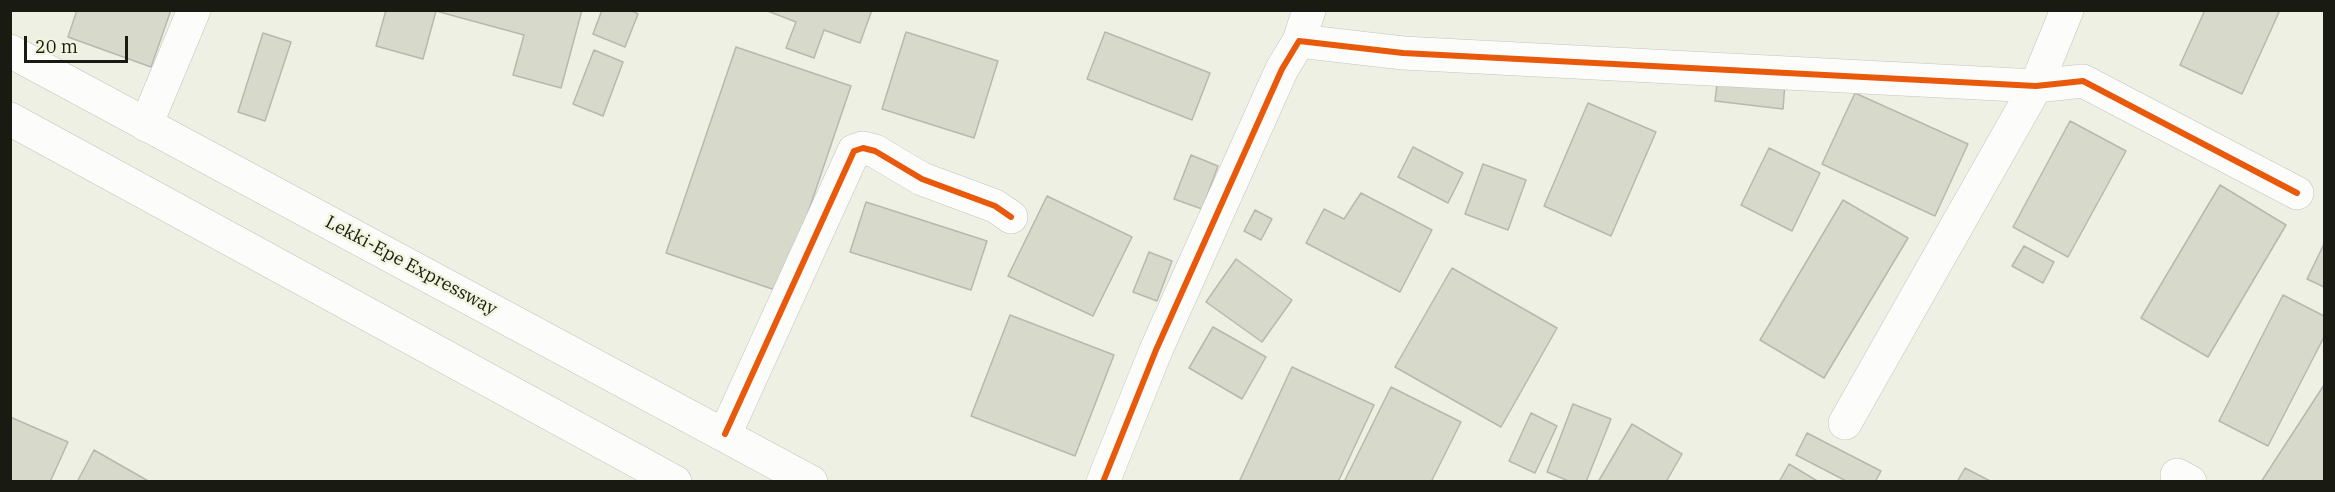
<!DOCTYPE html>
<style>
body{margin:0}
#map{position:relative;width:2335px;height:492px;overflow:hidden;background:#eef0e3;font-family:"IBM Plex Serif",serif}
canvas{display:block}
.frame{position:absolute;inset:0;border:12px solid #191b13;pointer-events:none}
.scale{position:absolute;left:24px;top:36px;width:104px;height:27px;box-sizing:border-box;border:3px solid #191b13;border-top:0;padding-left:8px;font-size:18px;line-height:21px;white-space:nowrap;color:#191b13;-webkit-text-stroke:4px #f1f5de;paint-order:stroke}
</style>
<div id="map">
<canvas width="2335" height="492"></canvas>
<div class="frame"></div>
<div class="scale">20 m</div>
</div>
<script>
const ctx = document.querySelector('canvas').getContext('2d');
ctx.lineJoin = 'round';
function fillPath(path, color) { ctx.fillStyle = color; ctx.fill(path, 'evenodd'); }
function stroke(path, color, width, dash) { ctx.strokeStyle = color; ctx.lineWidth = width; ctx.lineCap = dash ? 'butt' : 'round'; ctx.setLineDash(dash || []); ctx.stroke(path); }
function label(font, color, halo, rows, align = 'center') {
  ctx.font = font + ' "IBM Plex Serif",serif'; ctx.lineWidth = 5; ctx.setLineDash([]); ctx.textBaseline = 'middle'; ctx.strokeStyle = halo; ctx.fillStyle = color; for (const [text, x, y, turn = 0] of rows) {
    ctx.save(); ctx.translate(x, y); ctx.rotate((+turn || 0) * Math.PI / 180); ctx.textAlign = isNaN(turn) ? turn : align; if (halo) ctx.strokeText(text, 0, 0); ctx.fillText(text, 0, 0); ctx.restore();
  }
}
const building = new Path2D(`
 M 77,10 L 171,10 L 151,67 L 68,37 Z
 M 386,10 L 582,10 L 561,88 L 513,75 L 524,35 L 436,11 L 423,59 L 376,46 Z
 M 602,10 L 630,10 L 638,14 L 625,47 L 593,34 Z
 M 765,10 L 872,10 L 860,43 L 824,30 L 814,58 L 786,48 L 796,22 Z
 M 2205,10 L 2280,10 L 2242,94 L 2180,65 Z
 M 906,32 L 998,61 L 974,138 L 882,109 Z
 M 1105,32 L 1210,73 L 1192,120 L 1087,79 Z
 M 263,33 L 291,42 L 265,121 L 238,112 Z
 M 736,47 L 851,86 L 781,292 L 666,253 Z
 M 594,50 L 623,62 L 603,116 L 573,104 Z
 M 1718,75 L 1785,83 L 1783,109 L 1715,101 Z
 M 1855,93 L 1968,144 L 1935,216 L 1822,164 Z
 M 1588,103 L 1656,132 L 1611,236 L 1544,206 Z
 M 2070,121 L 2126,151 L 2068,257 L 2013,227 Z
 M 1413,147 L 1463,173 L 1448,203 L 1398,177 Z
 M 1769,148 L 1820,173 L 1792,231 L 1741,205 Z
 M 1191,155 L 1218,166 L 1202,209 L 1174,199 Z
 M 1483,164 L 1526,180 L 1508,230 L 1465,214 Z
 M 2220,185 L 2286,225 L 2208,357 L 2141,318 Z
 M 1361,193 L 1432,230 L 1400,292 L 1306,243 L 1324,209 L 1344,219 Z
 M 1047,196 L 1132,237 L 1093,316 L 1008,276 Z
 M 1843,200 L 1908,238 L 1824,378 L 1760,340 Z
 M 866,202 L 987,241 L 971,290 L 850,252 Z
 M 1255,210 L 1272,219 L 1261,240 L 1244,231 Z
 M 2324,244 L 2324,287 L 2307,279 Z
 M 2024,246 L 2054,262 L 2043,283 L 2012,266 Z
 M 1149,252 L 1172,261 L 1157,301 L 1133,292 Z
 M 1236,259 L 1292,300 L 1262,342 L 1206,302 Z
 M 1452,268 L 1557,328 L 1501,427 L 1395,367 Z
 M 2283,295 L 2324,316 L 2324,337 L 2268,446 L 2219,421 Z
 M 1010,315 L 1114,355 L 1075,456 L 971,416 Z
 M 1213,327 L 1266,357 L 1242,399 L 1189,368 Z
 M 1292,367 L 1374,405 L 1338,482 L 1239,482 Z
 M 2324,385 L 2324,482 L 2261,482 Z
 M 1391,387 L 1461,422 L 1431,482 L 1344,482 Z
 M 1573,404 L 1611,419 L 1586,482 L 1571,482 L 1547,472 Z
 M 1531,413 L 1557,426 L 1535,473 L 1509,461 Z
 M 10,417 L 68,442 L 50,482 L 10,482 Z
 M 1632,424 L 1682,454 L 1666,482 L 1598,482 Z
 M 1807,433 L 1881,471 L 1875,482 L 1848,482 L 1796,455 Z
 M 94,450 L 150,482 L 77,482 Z
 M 1789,464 L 1819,482 L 1779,482 Z
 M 1965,468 L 1992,482 L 1957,482 Z`);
fillPath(building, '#d7d9ca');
stroke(building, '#b7b9af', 1.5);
const minor = new Path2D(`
 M 1299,41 L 1309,10
 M 146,125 L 194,10
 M 1845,423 L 2036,86 L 2067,10
 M 725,434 L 854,151 L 863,148 L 875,151 L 922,179 L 995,206 L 1011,217
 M 2177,475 L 2190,482
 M 1103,482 L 1156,350 L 1282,69 L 1299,41 L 1403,53 L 2036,86 L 2083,81 L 2297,193`);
const highway = new Path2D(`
 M 10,51 L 811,482
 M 10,119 L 675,482`);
stroke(minor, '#c3c4ba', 34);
stroke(highway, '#c3c4ba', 34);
stroke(minor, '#fcfdfb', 33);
stroke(highway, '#fcfdfb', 33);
stroke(new Path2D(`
 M 725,434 L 854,151 L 863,148 L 875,151 L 922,179 L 995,206 L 1011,217
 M 1103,482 L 1156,350 L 1282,69 L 1299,41 L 1403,53 L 2036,86 L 2083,81 L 2297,193`), '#e8590c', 6);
label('18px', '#191b13', '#f1f5de', [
 ["Lekki-Epe Expressway",411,266,28]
]);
</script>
